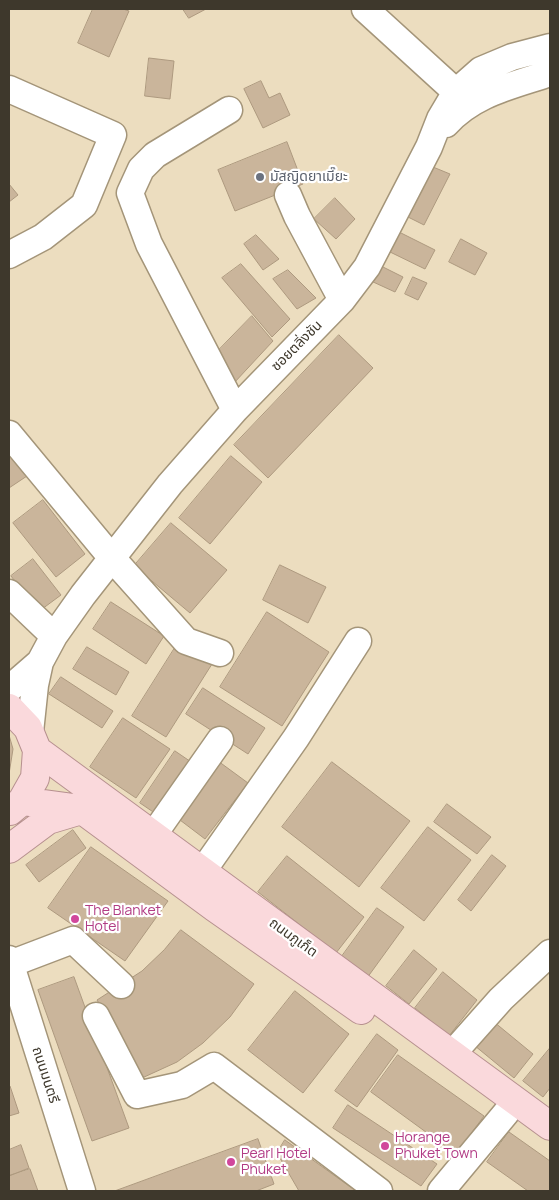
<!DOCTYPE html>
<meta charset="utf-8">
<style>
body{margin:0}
#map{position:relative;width:559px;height:1200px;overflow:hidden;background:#ecddbf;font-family:Manrope,sans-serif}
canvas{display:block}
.frame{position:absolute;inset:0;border:10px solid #3e382c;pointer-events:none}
</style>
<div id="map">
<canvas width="559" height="1200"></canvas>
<div class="frame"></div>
</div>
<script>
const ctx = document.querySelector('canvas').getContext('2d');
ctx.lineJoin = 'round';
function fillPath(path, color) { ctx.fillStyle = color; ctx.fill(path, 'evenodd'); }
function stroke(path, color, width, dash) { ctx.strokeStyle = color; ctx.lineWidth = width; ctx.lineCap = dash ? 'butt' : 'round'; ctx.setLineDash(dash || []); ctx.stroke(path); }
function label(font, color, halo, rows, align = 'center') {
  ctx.font = font + ' Manrope,"Noto Sans Thai",sans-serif'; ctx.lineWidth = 4.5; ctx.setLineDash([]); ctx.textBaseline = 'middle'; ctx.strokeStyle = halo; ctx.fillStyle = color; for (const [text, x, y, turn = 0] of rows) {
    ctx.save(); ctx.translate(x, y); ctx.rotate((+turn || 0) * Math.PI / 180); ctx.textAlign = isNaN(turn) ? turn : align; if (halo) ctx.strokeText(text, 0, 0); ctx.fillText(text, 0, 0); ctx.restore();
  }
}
const building = new Path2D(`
 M 93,9 L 123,9 L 129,11 L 109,57 L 78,43 Z
 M 183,9 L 206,9 L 189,18 Z
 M 149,58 L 174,61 L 170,99 L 145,96 Z
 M 261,81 L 269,98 L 280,93 L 290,115 L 263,128 L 244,89 Z
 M 287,142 L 303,184 L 235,211 L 218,170 Z
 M 433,167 L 450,174 L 424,225 L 408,217 Z
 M 9,184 L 18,195 L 9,202 Z
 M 335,198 L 355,219 L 336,239 L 314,219 Z
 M 397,231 L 435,250 L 425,269 L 388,251 Z
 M 256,235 L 279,259 L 263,270 L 244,244 Z
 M 461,239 L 487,253 L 475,275 L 449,262 Z
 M 241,264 L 290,319 L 272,337 L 222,278 Z
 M 379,265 L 403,277 L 395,292 L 371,281 Z
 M 288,270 L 316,298 L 297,309 L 273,279 Z
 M 413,277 L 427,283 L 418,300 L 405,294 Z
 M 252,316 L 273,341 L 234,383 L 215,354 Z
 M 339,335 L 373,368 L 268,478 L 234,445 Z
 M 17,450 L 33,472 L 9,488 L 9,456 Z
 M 231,456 L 262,482 L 210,544 L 179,518 Z
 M 43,500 L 85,554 L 56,577 L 13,523 Z
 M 171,523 L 227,570 L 190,613 L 134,566 Z
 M 33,559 L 61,595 L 38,612 L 11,576 Z
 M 280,565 L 326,587 L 308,623 L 263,600 Z
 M 111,602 L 164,636 L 146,664 L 93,629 Z
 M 267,612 L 329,652 L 282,726 L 220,687 Z
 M 178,643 L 212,664 L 166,737 L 132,716 Z
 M 87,647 L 129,672 L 116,695 L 73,669 Z
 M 61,677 L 113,711 L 102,728 L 49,694 Z
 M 203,688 L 265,728 L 248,754 L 186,714 Z
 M 123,718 L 170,749 L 136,798 L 90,767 Z
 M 9,735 L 13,749 L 9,774 Z
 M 175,751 L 197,766 L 162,818 L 140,803 Z
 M 218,761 L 248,783 L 205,839 L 176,817 Z
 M 332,762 L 410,821 L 359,887 L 282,827 Z
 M 447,804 L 491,837 L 477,854 L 434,822 Z
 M 428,827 L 471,860 L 424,921 L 381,888 Z
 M 73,830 L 86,848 L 39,882 L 26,865 Z
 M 91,847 L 168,901 L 125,961 L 48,908 Z
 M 492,855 L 506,866 L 471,911 L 458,900 Z
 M 287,856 L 364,917 L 336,953 L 258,892 Z
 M 377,908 L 404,927 L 367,978 L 340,959 Z
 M 181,930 L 254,984 L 230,1017 L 203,1043 L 177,1062 L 142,1078 L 97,1000 L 142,971 L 164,950 Z
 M 414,950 L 437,969 L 409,1004 L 386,986 Z
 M 443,972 L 477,1000 L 449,1036 L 415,1008 Z
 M 74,977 L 129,1128 L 92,1141 L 38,990 Z
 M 295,991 L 349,1034 L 303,1093 L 248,1050 Z
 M 488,1017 L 533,1054 L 514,1078 L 469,1041 Z
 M 377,1034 L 398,1050 L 357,1107 L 335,1091 Z
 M 550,1048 L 550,1088 L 543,1097 L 523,1081 Z
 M 398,1055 L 484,1116 L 456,1154 L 371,1092 Z
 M 9,1086 L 10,1086 L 19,1113 L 9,1116 Z
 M 348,1105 L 437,1164 L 421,1186 L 333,1128 Z
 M 509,1132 L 550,1161 L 550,1191 L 528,1191 L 487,1162 Z
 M 258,1139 L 274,1184 L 256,1191 L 115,1191 Z
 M 285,1140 L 356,1191 L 299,1191 L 277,1153 Z
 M 21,1145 L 29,1168 L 9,1176 L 9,1150 Z
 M 30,1169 L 38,1191 L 9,1191 L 9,1176 Z`);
fillPath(building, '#cab59b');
stroke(building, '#ad997f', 1);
const minor = new Path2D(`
 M 365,9 L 456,92 L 465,106
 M 9,89 L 113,135 L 84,205 L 43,237 L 9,255
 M 229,110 L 155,155 L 141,169 L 130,193 L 149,244 L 235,410
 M 446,124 C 474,93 512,86 550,73
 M 288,195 L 297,216 L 342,300
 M 9,434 L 111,557 L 186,641 L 220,653
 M 9,593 L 54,636
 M 9,689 L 40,662 L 54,636 L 83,595 L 170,484 L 235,410 L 342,300 L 367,267 L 429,147 L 440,119 L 456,92 L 481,70 L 512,57 L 550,47
 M 30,732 L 35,685 L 40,662
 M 154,834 L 220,740
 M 202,872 L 296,738 L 358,641
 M 9,959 L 82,1191
 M 10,964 L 73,940 L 121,985
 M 96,1016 L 137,1095 L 182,1085 L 214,1066 L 379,1191
 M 453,1053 L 501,999 L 550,953
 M 441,1191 L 506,1113`);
const major = new Path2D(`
 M 9,708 L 28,728 L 37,750 L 35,778 L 22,801 L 10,811
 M 37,750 L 550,1126
 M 22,801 L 81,809 L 214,907 L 361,1010
 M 9,849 L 48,820 L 78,811`);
stroke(minor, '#a49579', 29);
stroke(major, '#b6908f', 30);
stroke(minor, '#fff', 26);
stroke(major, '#fad9dc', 28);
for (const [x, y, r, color] of [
 [260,177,5,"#6b7280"],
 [75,919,5,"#d1479c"],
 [385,1146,5,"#d1479c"],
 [231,1162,5,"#d1479c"]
]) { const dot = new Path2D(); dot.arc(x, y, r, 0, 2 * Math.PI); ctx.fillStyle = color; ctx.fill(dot); stroke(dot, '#fff', 2); }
label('14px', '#5b616d', '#fff', [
 ["มัสญิดยาเมี๊ยะ",270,177]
], 'left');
label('14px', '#3e382c', '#fff', [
 ["ซอยตลิ่งชัน",297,346,-45],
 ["ถนนภูเก็ต",293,938,36],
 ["ถนนมนตรี",45,1075,72]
]);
label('14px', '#b23c85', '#fff', [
 ["The Blanket",85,911],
 ["Hotel",85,927],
 ["Horange",395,1138],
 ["Phuket Town",395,1154],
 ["Pearl Hotel",241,1154],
 ["Phuket",241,1170]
], 'left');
</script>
